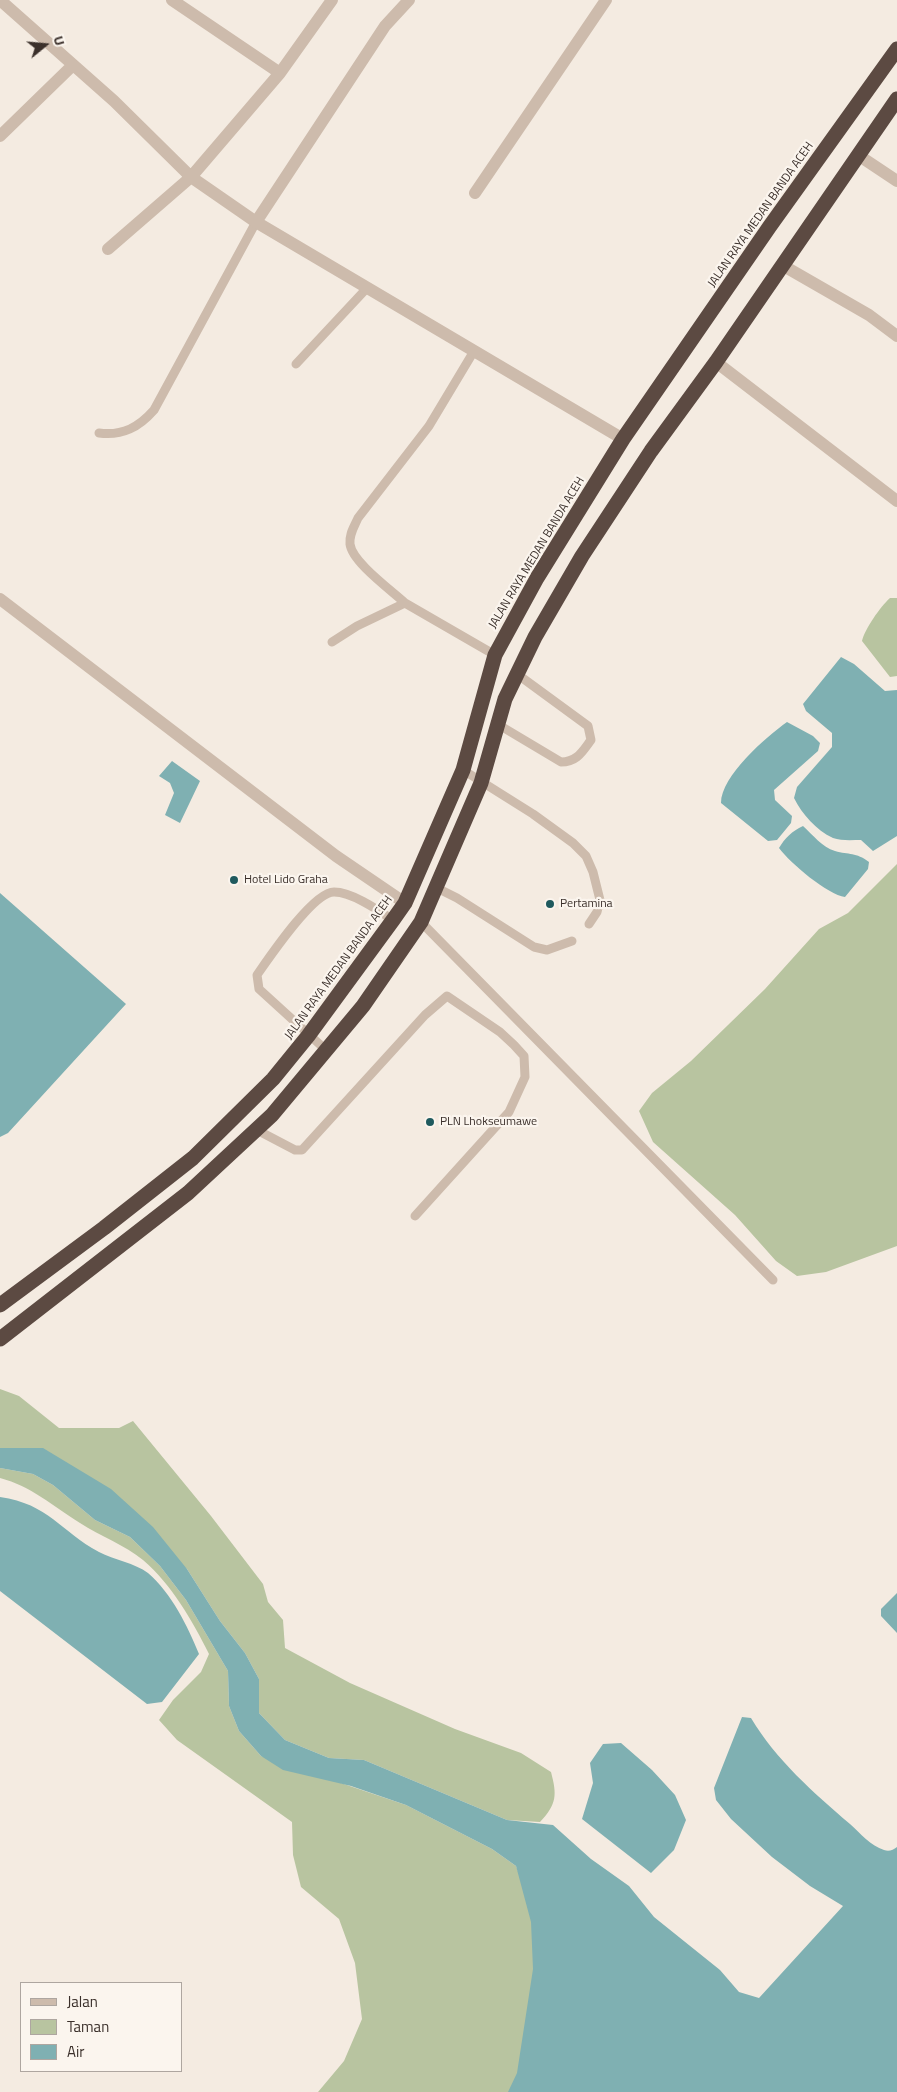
<!DOCTYPE html>
<style>
body{margin:0}
#map{position:relative;width:897px;height:2092px;overflow:hidden;background:#f4ebe1;font-family:"Titillium Web",sans-serif}
canvas{display:block}
.legend{position:absolute;left:20px;top:1982px;width:162px;height:90px;box-sizing:border-box;background:#fbf5ee;border:1px solid #aea6a0;margin:0;padding:6px 9px;list-style:none;font-size:15px;color:#3b302b}
.legend li{display:flex;align-items:center;gap:10px;height:25px}
.legend b{width:25px;border:1px solid #aea6a0}
.north{position:absolute;left:20px;top:20px;width:50px;height:50px;-webkit-text-stroke:4px #fbf5ee;paint-order:stroke;rotate:73deg;font-size:14px;font-weight:700;line-height:20px;text-align:center;color:#3b302b}
.north::after{content:'';display:block;margin:auto;width:18px;height:22px;background:#3b302b;clip-path:polygon(50% 0,100% 100%,50% 72%,0 100%)}
</style>
<div id="map">
<canvas width="897" height="2092"></canvas>
<ul class="legend">
<li><b style="height:6px;background:#cdbbac"></b>Jalan</li>
<li><b style="height:14px;background:#b8c4a0"></b>Taman</li>
<li><b style="height:14px;background:#7fb0b2"></b>Air</li>
</ul>
<div class="north">U</div>
</div>
<script>
const ctx = document.querySelector('canvas').getContext('2d');
ctx.lineJoin = 'round';
function fillPath(path, color) { ctx.fillStyle = color; ctx.fill(path, 'evenodd'); }
function stroke(path, color, width, dash) { ctx.strokeStyle = color; ctx.lineWidth = width; ctx.lineCap = dash ? 'butt' : 'round'; ctx.setLineDash(dash || []); ctx.stroke(path); }
function label(font, color, halo, rows, align = 'center') {
  ctx.font = font + ' "Titillium Web",sans-serif'; ctx.lineWidth = 4.5; ctx.setLineDash([]); ctx.textBaseline = 'middle'; ctx.strokeStyle = halo; ctx.fillStyle = color; for (const [text, x, y, turn = 0] of rows) {
    ctx.save(); ctx.translate(x, y); ctx.rotate((+turn || 0) * Math.PI / 180); ctx.textAlign = isNaN(turn) ? turn : align; if (halo) ctx.strokeText(text, 0, 0); ctx.fillText(text, 0, 0); ctx.restore();
  }
}
fillPath(new Path2D(`
 M 890,598 L 897,598 L 897,676 L 890,677 L 862,641 C 865,629 880,607 890,598 Z
 M 897,864 L 897,1246 L 826,1272 L 797,1276 L 776,1261 L 735,1215 L 653,1142 L 639,1111 L 652,1093 L 691,1061 L 765,989 L 819,929 L 848,913 Z
 M 0,1389 L 19,1396 L 59,1428 L 119,1428 L 133,1421 L 211,1516 L 263,1584 L 268,1602 L 283,1620 L 285,1648 L 350,1683 L 455,1729 L 521,1753 L 551,1772 C 557,1795 557,1804 540,1822 L 507,1820 L 364,1760 L 329,1758 L 285,1740 L 259,1713 L 259,1679 L 245,1653 L 220,1621 L 187,1569 L 14,1449 L 0,1448 Z
 M 0,1468 L 33,1474 L 53,1485 L 95,1520 L 130,1537 L 160,1566 L 186,1600 L 228,1671 L 229,1706 L 239,1731 L 261,1756 L 406,1805 L 492,1849 L 516,1866 L 602,2092 L 318,2092 L 344,2061 L 362,2019 L 355,1963 L 339,1919 L 301,1887 L 293,1855 L 292,1822 L 177,1740 L 159,1720 L 173,1700 L 201,1672 L 209,1654 C 192,1620 172,1585 143,1560 C 125,1545 100,1536 80,1523 C 53,1506 31,1486 0,1478 Z`), '#b8c4a0');
fillPath(new Path2D(`
 M 841,657 L 854,664 L 885,691 L 897,690 L 897,836 L 873,851 L 861,840 C 852,840 841,841 833,838 C 816,830 802,814 794,798 L 797,787 L 832,747 L 832,733 L 806,711 L 803,704 Z
 M 787,722 L 813,736 L 820,743 L 818,751 L 774,790 L 775,800 L 792,816 L 791,823 L 777,840 L 768,841 L 721,803 C 721,776 766,737 787,722 Z
 M 172,761 L 200,781 L 180,823 L 165,815 L 174,793 L 170,783 L 159,776 Z
 M 803,826 C 813,835 822,847 835,851 C 849,855 856,852 869,862 L 868,869 L 845,897 C 828,895 790,863 779,848 C 785,838 792,831 803,826 Z
 M 0,893 L 126,1004 L 8,1133 L 0,1137 Z
 M 0,1448 L 43,1448 L 111,1489 L 153,1527 L 187,1569 L 220,1621 L 245,1653 L 259,1679 L 259,1713 L 285,1740 L 329,1758 L 364,1760 L 507,1820 L 553,1825 L 591,1859 L 629,1886 L 654,1917 L 720,1970 L 739,1992 L 759,1998 L 843,1906 L 810,1886 L 772,1857 L 731,1819 L 716,1800 L 714,1788 L 742,1717 L 751,1718 C 776,1760 814,1793 850,1824 C 860,1833 871,1846 884,1850 C 889,1852 893,1850 897,1847 L 897,2092 L 508,2092 L 517,2073 L 533,1969 L 531,1922 L 516,1866 L 492,1849 L 406,1805 L 351,1786 L 283,1770 L 261,1756 L 239,1731 L 229,1706 L 228,1671 L 186,1600 L 160,1566 L 130,1537 L 95,1520 L 53,1485 L 33,1474 L 0,1468 Z
 M 0,1497 C 49,1504 60,1531 99,1552 C 114,1560 135,1563 148,1573 C 172,1594 187,1625 199,1654 L 162,1702 L 147,1704 L 0,1591 Z
 M 897,1593 L 897,1633 L 881,1616 L 881,1609 Z
 M 621,1743 L 652,1770 L 675,1795 L 686,1820 L 674,1850 L 651,1873 L 582,1819 L 593,1783 L 590,1763 L 603,1744 Z`), '#7fb0b2');
stroke(new Path2D(`
 M 296,364 L 367,288
 M 99,433 C 123,436 139,427 154,410 L 256,222
 M 405,603 C 391,590 352,562 350,544 C 349,534 354,527 358,518 L 429,426 L 474,351
 M 332,642 L 357,626 L 405,603 L 495,655
 M 499,725 L 561,762 C 577,762 582,752 591,740 L 588,726 L 517,674
 M 463,770 L 533,814 L 573,843 L 586,856 L 593,872 L 600,900 L 597,912 L 589,924
 M 437,888 L 457,898 L 534,947 L 547,950 L 572,941
 M 421,922 L 773,1280
 M 327,1051 L 259,989 L 257,975 C 269,958 313,892 334,892 C 352,892 378,910 393,920
 M 255,1129 L 295,1150 L 302,1150 L 425,1015 L 447,996 L 500,1032 L 514,1045 L 524,1056 L 525,1077 L 509,1112 L 415,1216`), '#cdbbac', 9);
stroke(new Path2D(`
 M 0,0 L 114,101 L 191,177 L 256,222 L 623,439
 M 172,0 L 280,73
 M 0,136 L 73,65
 M 858,155 L 897,181
 M 475,193 L 606,0
 M 256,222 L 385,26 L 409,0
 M 108,249 L 191,177 L 280,73 L 332,0
 M 782,265 L 869,315 L 897,336
 M 716,362 L 897,501
 M 0,599 L 336,856 L 405,903`), '#cdbbac', 12);
stroke(new Path2D(`
 M 0,1305 L 104,1228 L 193,1158 L 273,1079 L 308,1036 L 393,920 L 405,903 L 463,770 L 495,655 L 537,578 L 623,439 L 770,226 L 897,49
 M 0,1339 L 188,1193 L 272,1115 L 363,1006 L 421,922 L 481,783 L 505,699 L 535,637 L 582,556 L 651,451 L 716,362 L 897,99`), '#5c4a42', 15);
for (const [x, y, r, color] of [
 [234,880,5,"#1f5a5e"],
 [550,904,5,"#1f5a5e"],
 [430,1122,5,"#1f5a5e"]
]) { const dot = new Path2D(); dot.arc(x, y, r, 0, 2 * Math.PI); ctx.fillStyle = color; ctx.fill(dot); stroke(dot, '#fbf5ee', 2); }
label('12px', '#3b302b', '#fbf5ee', [
 ["JALAN RAYA MEDAN BANDA ACEH",761,215,-55],
 ["JALAN RAYA MEDAN BANDA ACEH",537,553,-59],
 ["JALAN RAYA MEDAN BANDA ACEH",339,968,-54]
]);
label('12px', '#3b302b', '#fbf5ee', [
 ["Hotel Lido Graha",244,880],
 ["Pertamina",560,904],
 ["PLN Lhokseumawe",440,1122]
], 'left');
</script>
